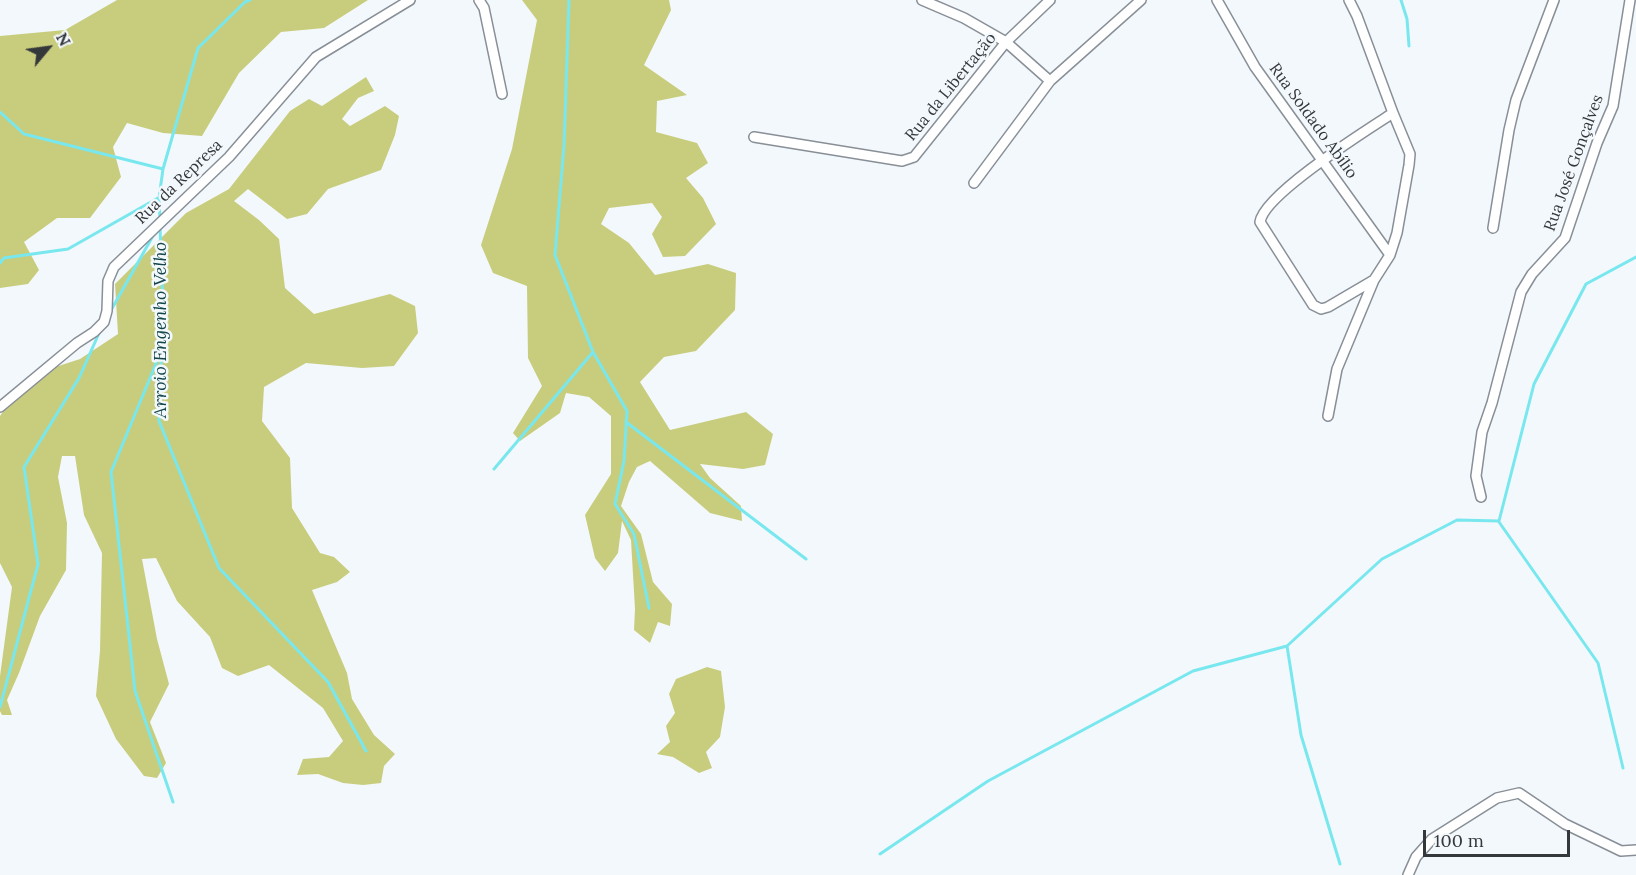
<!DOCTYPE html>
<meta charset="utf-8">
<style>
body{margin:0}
#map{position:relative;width:1636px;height:875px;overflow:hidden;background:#f3f8fd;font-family:Lora,serif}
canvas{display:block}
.north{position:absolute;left:18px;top:18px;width:60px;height:60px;-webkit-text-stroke:4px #f3f8fd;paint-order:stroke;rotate:61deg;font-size:16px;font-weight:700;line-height:24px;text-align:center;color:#35383b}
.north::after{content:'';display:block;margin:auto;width:21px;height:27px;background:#35383b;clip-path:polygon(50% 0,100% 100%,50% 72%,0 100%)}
.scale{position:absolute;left:1423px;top:830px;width:147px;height:27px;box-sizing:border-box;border:3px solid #35383b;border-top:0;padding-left:8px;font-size:18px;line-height:21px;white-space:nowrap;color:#35383b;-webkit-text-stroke:4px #f3f8fd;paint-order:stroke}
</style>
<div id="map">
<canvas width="1636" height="875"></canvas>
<div class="north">N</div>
<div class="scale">100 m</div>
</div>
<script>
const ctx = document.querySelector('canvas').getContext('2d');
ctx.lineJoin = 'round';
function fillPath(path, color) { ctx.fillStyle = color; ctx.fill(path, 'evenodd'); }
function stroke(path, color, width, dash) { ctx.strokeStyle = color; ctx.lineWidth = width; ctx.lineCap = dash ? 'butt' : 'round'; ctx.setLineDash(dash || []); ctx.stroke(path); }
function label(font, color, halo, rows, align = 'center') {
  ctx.font = font + ' Lora,serif'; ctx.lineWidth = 5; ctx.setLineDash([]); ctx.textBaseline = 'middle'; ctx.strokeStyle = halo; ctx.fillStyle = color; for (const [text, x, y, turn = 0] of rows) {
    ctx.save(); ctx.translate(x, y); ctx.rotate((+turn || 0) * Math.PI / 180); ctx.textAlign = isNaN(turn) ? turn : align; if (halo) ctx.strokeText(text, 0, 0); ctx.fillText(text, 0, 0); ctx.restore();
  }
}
fillPath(new Path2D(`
 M 117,0 L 368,0 L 324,28 L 281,32 L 239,73 L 202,136 L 163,133 L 127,123 L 113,147 L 121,177 L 90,218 L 57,218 L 24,242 L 39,270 L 28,284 L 0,288 L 0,36 L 65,30 Z
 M 522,0 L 669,0 L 671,10 L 644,65 L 687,95 L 657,101 L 656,132 L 697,143 L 708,163 L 686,178 L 703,198 L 716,224 L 685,256 L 663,257 L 652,234 L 662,217 L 652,203 L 609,208 L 601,224 L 629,243 L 655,275 L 708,264 L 736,273 L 735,310 L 696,351 L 664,357 L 640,382 L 670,430 L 746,412 L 773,434 L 765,465 L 743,469 L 700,464 L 710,478 L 741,506 L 742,521 L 710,513 L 650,461 L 637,467 L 629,482 L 621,506 L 641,534 L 653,582 L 672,604 L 670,626 L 658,622 L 650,643 L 634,630 L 635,609 L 631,540 L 622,521 L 618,553 L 605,571 L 595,558 L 585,515 L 611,474 L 611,416 L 589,397 L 566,393 L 560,413 L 520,441 L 513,433 L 542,386 L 528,358 L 527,286 L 493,273 L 481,245 L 512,149 L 537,20 Z
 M 366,77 L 374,91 L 358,98 L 342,119 L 350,126 L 385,106 L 399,116 L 395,135 L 381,170 L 328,189 L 307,214 L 287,219 L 248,189 L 234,201 L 259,220 L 279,239 L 285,288 L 314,314 L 390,294 L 415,306 L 418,333 L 394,366 L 362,368 L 306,363 L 264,387 L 262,421 L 290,458 L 292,508 L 320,553 L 334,557 L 350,572 L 337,582 L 312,590 L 347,673 L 352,699 L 374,735 L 395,754 L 384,766 L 381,783 L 363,785 L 343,783 L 318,774 L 297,775 L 303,759 L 329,757 L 343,741 L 323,708 L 269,665 L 238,676 L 222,668 L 210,637 L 177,601 L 156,558 L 142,559 L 157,639 L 169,684 L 150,722 L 166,763 L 157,778 L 144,776 L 116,739 L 96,696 L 100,651 L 102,553 L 84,515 L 75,456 L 62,456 L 58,477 L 67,523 L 66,570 L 40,616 L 19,673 L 7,700 L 12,715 L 2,715 L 0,711 L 0,676 L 12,587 L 0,563 L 0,416 L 6,407 L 43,371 L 80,359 L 118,334 L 115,284 L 186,213 L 229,189 L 290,111 L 309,99 L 322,106 Z
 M 707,667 L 721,671 L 725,707 L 720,737 L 706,752 L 712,768 L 699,773 L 673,757 L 657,754 L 670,742 L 666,726 L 675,713 L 669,694 L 676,679 Z`), '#c8cd7d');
stroke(new Path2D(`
 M 569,0 L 564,145 L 555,255 L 593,352 L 627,411 L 624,461 L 615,504 L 634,534 L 649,608
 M 1401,0 L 1407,19 L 1409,46
 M 0,112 L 24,134 L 163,169
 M 160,221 L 159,198 L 163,169 L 198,48 L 245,2 L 250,0
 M 160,227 L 163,304 L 159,421 L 219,568 L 328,682 L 366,751
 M 0,263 L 4,258 L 68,249 L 158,198
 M 110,312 L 154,234
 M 160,354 L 111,472 L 135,691 L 173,802
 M 626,422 L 806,559
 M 494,469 L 593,352
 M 1499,522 L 1598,663 L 1623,768
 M 1287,646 L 1301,735 L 1340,864
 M 0,707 L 38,564 L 24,467 L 79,378 L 100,331
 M 880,854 L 988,781 L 1193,671 L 1287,646 L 1382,559 L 1457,520 L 1499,521 L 1534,384 L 1586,284 L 1636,257`), '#78e7ee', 3);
const minor = new Path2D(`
 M 479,0 L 484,8 L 502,94
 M 922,0 L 964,18 L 1006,42 L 1050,81
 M 1217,0 L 1255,67 L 1390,255
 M 1349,0 L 1357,16 L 1393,113 C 1367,130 1264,194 1260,222 L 1313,305 L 1321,309 L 1328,307 L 1374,280
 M 754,137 L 902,161 L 914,157 L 1006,42 L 1050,0
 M 974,183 L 1050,81 L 1141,0
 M 1493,228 L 1509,130 L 1516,100 L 1554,0
 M 0,407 L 77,343 L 94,332 L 104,322 L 107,311 L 108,281 L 114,267 L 229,157 L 316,57 L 410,0
 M 1328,416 L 1337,369 L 1374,280 L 1390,255 L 1397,233 L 1409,165 L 1410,154 L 1393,113
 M 1481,497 L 1476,476 L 1482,432 L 1492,403 L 1521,292 L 1532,274 L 1565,238 L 1597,143 L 1613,106 L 1630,0
 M 1408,875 L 1416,857 L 1432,839 L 1497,798 L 1519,793 L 1565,824 L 1621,851 L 1636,850`);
stroke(minor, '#888f97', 12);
stroke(minor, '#fff', 9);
label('16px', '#35383b', '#f3f8fd', [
 ["Rua da Libertação",951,87,-51],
 ["Rua Soldado Abílio",1313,121,54],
 ["Rua José Gonçalves",1574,163,-70],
 ["Rua da Represa",179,182,-44]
]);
label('italic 18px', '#124649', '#f3f8fd', [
 ["Arroio Engenho Velho",161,330,-90]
]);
</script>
